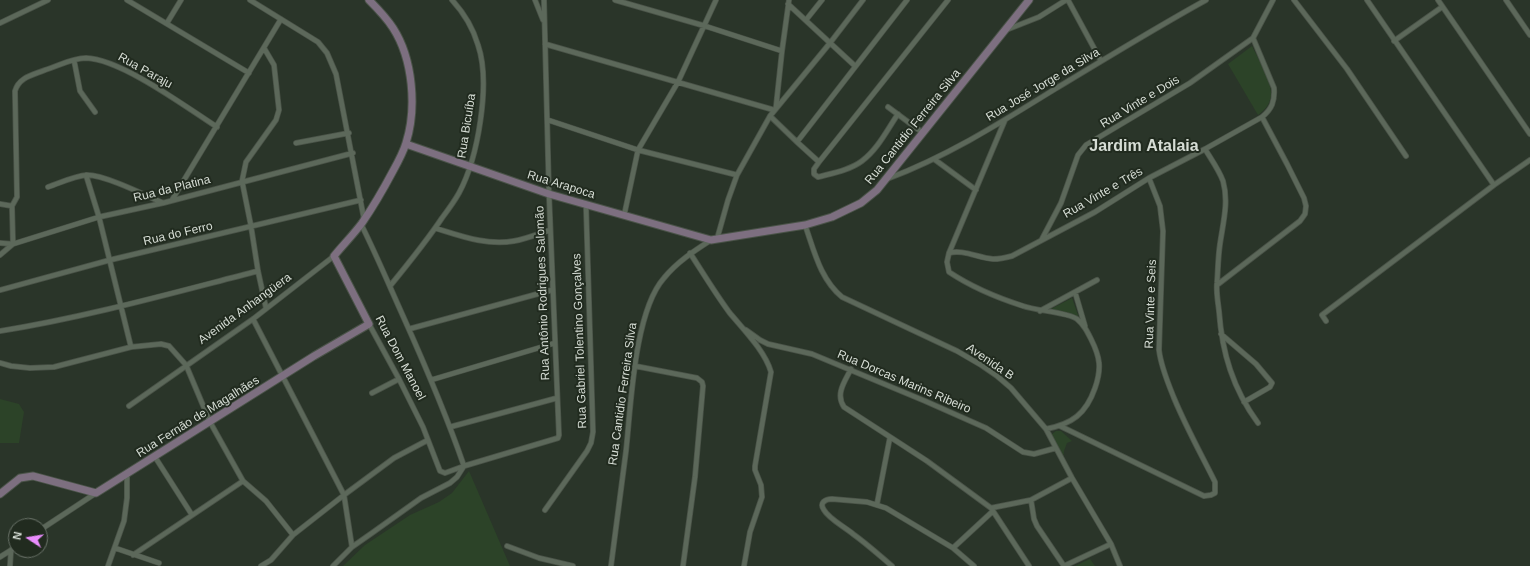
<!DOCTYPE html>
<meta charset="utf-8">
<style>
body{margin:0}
#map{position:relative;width:1530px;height:566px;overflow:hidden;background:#2a3529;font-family:Arial,sans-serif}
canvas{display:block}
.north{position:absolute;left:8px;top:518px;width:40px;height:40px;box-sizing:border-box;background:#212b1f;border:1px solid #697268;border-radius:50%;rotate:282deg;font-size:11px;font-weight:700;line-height:16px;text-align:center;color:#d6ddd5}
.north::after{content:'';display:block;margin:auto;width:14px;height:18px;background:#ea8dfd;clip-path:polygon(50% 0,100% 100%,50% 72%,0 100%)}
</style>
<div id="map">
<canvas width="1530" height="566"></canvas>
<div class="north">N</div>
</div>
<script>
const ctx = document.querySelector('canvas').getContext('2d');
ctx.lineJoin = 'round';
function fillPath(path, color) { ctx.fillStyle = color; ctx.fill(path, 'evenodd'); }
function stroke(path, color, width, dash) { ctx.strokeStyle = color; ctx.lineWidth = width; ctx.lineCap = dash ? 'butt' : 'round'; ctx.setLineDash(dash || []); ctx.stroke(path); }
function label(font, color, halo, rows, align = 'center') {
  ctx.font = font + ' Arial,sans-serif'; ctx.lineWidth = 4; ctx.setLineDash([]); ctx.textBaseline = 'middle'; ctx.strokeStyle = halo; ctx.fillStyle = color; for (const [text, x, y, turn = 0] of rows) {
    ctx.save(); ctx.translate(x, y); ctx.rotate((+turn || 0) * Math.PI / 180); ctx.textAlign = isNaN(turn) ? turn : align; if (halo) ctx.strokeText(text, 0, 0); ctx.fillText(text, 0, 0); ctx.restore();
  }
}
fillPath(new Path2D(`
 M 1252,46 C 1257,56 1271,81 1271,92 C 1272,102 1265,110 1258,115 L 1228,64 Z
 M 1072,298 L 1079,318 L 1068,313 L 1049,310 Z
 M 0,399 L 19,404 L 24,412 L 19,443 L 0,443 Z
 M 1056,431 L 1061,431 L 1072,441 L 1067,443 L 1064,451 L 1063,458 L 1052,439 L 1052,434 Z
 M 469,471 L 510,566 L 343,566 L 365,545 L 410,515 L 439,502 L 452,493 Z
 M 1090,559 L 1095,566 L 1075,566 Z`), '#2c4328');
const street = new Path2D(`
 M 127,0 L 249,73
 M 250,0 L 318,42 L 327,53 L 336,74 L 364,219
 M 535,0 L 543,20
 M 615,0 L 705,26 L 782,51
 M 1068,0 L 1101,61
 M 1294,0 L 1347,69 L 1406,156
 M 1367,0 L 1494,185
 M 1438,0 L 1530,134
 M 1506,0 L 1530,35
 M 788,4 L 855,66
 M 806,20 L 822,0
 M 0,23 L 48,0
 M 167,23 L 181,0
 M 1006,30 L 1039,17 L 1066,0
 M 1394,41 L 1442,7
 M 545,44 L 774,110
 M 264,48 L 274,65 L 279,110 L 276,120 L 246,162 L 242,181 L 251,226 L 258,271 L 266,308
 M 74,60 L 80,91 L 95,112
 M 776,107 L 782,51 L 789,0
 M 888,107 L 923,133
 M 898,114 C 887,130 878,149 862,161 C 850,170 833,173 818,177 L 814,174 L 814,169 L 819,162 L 948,0
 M 770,116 L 797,142 L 819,162
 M 548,120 L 638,150 L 737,175
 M 1005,120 L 949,253 L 947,262 L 949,272 C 970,286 998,298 1023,306 C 1037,311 1067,312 1077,319 C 1084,325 1087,331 1091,339 C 1100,357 1102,368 1095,388 C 1086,414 1072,424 1046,429
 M 797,142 L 907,0
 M 296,143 L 349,133
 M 1205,149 C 1211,159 1219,170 1223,181 C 1229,202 1223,223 1220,244 C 1218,257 1218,270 1217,283 C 1216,292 1218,302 1219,311 C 1222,353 1233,389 1258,423
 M 934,159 L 976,190
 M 86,175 L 99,217 L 131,347
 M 887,179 C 948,156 1000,123 1055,89 C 1105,59 1155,28 1206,0
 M 48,187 C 60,183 74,176 87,175 C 105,175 145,195 163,203
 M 172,200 L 281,19
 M 0,204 L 12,206
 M 12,206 L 17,197 L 15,91 C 19,77 33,75 45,70 C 58,66 72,58 86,58 C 121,59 186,107 217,127
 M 12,206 L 13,244
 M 624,216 L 638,150 L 678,82 L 716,0
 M 361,224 C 376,254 389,285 403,316 C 425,365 446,414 464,466
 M 805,225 C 814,250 820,279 842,297 L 957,351 L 981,365 L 997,376 L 1011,388 L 1046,429 L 1072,478 L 1111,544 L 1120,566
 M 435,228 C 461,236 487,246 514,241 C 526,239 538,234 550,230
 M 717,239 L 728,200 L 737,175 L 770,116 L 830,43 L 863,0
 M 1042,239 L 1061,203 L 1078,155 L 1086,145 L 1190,83 L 1253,38 L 1273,0
 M 0,243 L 13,244
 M 690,253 C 703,273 715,293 729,312 C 743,329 765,351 771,372 L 755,466 L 755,470 L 761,485 L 762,497 L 750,532 L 744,566
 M 949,253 C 963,249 978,258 993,259 C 999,259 1005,258 1012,256 L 1095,212 L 1149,178 L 1205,149 L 1262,117 C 1272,109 1275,101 1274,88 L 1253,38
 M 0,255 L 13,244 L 99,217 L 163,203 L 353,153
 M 1217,285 L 1300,221 L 1305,214 L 1306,206 L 1304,198 L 1287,164 L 1262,117
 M 390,286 C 408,264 426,242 442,218 C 448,210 454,202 459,193 C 478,158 491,83 478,45 C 473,28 464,13 452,0
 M 0,290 L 110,260 L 361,200
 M 1075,292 L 1085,326
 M 1040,311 L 1097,280
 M 253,319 L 344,495 L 352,547
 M 1326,321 L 1322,315 L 1494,185 L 1530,160
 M 369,324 L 399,379 L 423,427 L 440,471 L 445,473 L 464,466 L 558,438 L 559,435 L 549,194 L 544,0
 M 409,329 L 552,290
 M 746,330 L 760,340 L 768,344 L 812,354 L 925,401 L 986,428 L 1023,452 L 1034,454 L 1056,448
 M 0,331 C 87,317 172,293 258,271
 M 1221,334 L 1256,364 L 1272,383 L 1270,387 L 1244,402
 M 0,363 L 11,366 L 30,368 L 54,367 L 131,347 L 161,344 L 169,346 L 186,365 L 210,422 L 243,481 L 266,501 L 293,535
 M 635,366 L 697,378 L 702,382 L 703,386 L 695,477 L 683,566
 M 851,369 C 845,381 835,394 844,407 L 927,461 L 991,508 L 1031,500 L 1072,478
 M 431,380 L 555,343
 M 372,393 L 399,379
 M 129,406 L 253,319 L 334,256
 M 1060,426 L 1204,496 L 1211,495 L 1215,493 L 1215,482 C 1201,454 1186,427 1174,398 C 1168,383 1161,367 1159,350 L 1163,231 L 1160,206 L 1149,178
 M 450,427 L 557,398
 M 155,457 L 192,515
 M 1031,500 L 1034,519 L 1037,526 L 1064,566
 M 877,504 L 890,437
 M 991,508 L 1029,566
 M 545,510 L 587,451 L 591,443 L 593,432 L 586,205
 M 40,530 L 96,493
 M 507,546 L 539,558 L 573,566
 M 115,548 L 159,563
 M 953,548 L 993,511
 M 133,555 L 243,481
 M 0,557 L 16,547
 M 10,566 L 11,550
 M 108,566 L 124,521 L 127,498 L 127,474
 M 261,566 L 271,560 L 293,535 L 344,495 L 394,458 L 428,440
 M 333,566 L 352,547 L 372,533 L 421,498 L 450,483 L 457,477 L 464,466
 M 611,566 C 616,528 621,490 626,451 C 631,406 634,312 664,278 C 677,262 694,251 711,240
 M 892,566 C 879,555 867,544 853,534 C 845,527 829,519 824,510 C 819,503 825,499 832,499 L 867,502 L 886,508 L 953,548 L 974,566
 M 1064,566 L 1111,544`);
const secondary = new Path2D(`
 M 406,144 L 549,194 L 711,240 L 805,225 L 832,217 L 861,203 L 877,190 L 1029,0
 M 0,494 L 20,478 L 33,476 L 96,493 L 314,356 L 369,324 L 334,256 C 343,245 353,235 362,223 C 373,207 384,188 393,171 C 398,162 403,153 406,143 C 417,108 413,59 393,28 C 386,17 378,9 369,0`);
stroke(street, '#4a5348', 6);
stroke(secondary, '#4a5348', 9);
stroke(street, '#5c685a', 4.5);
stroke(secondary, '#7d6f80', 7);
label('12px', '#d6ddd5', '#212b1f', [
 ["Rua Paraju",145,71,29],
 ["Rua José Jorge da Silva",1043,85,-31],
 ["Rua Vinte e Dois",1140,102,-31],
 ["Rua Bicuíba",467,126,-81],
 ["Rua Cantidio Ferreira Silva",913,127,-51],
 ["Rua Arapoca",561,185,17],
 ["Rua da Platina",172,189,-14],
 ["Rua Vinte e Três",1103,193,-30],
 ["Rua do Ferro",178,234,-13],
 ["Rua Antônio Rodrigues Salomão",543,293,-92],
 ["Rua Vinte e Seis",1151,304,-88],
 ["Avenida Anhangüera",245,309,-36],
 ["Rua Gabriel Tolentino Gonçalves",580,341,-92],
 ["Rua Dom Manoel",400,358,62],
 ["Avenida B",990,362,34],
 ["Rua Dorcas Marins Ribeiro",904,382,23],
 ["Rua Cantidio Ferreira Silva",623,394,-82],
 ["Rua Fernão de Magalhães",198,417,-32]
]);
label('bold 16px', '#d6ddd5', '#212b1f', [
 ["Jardim Atalaia",1144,147]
]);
</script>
